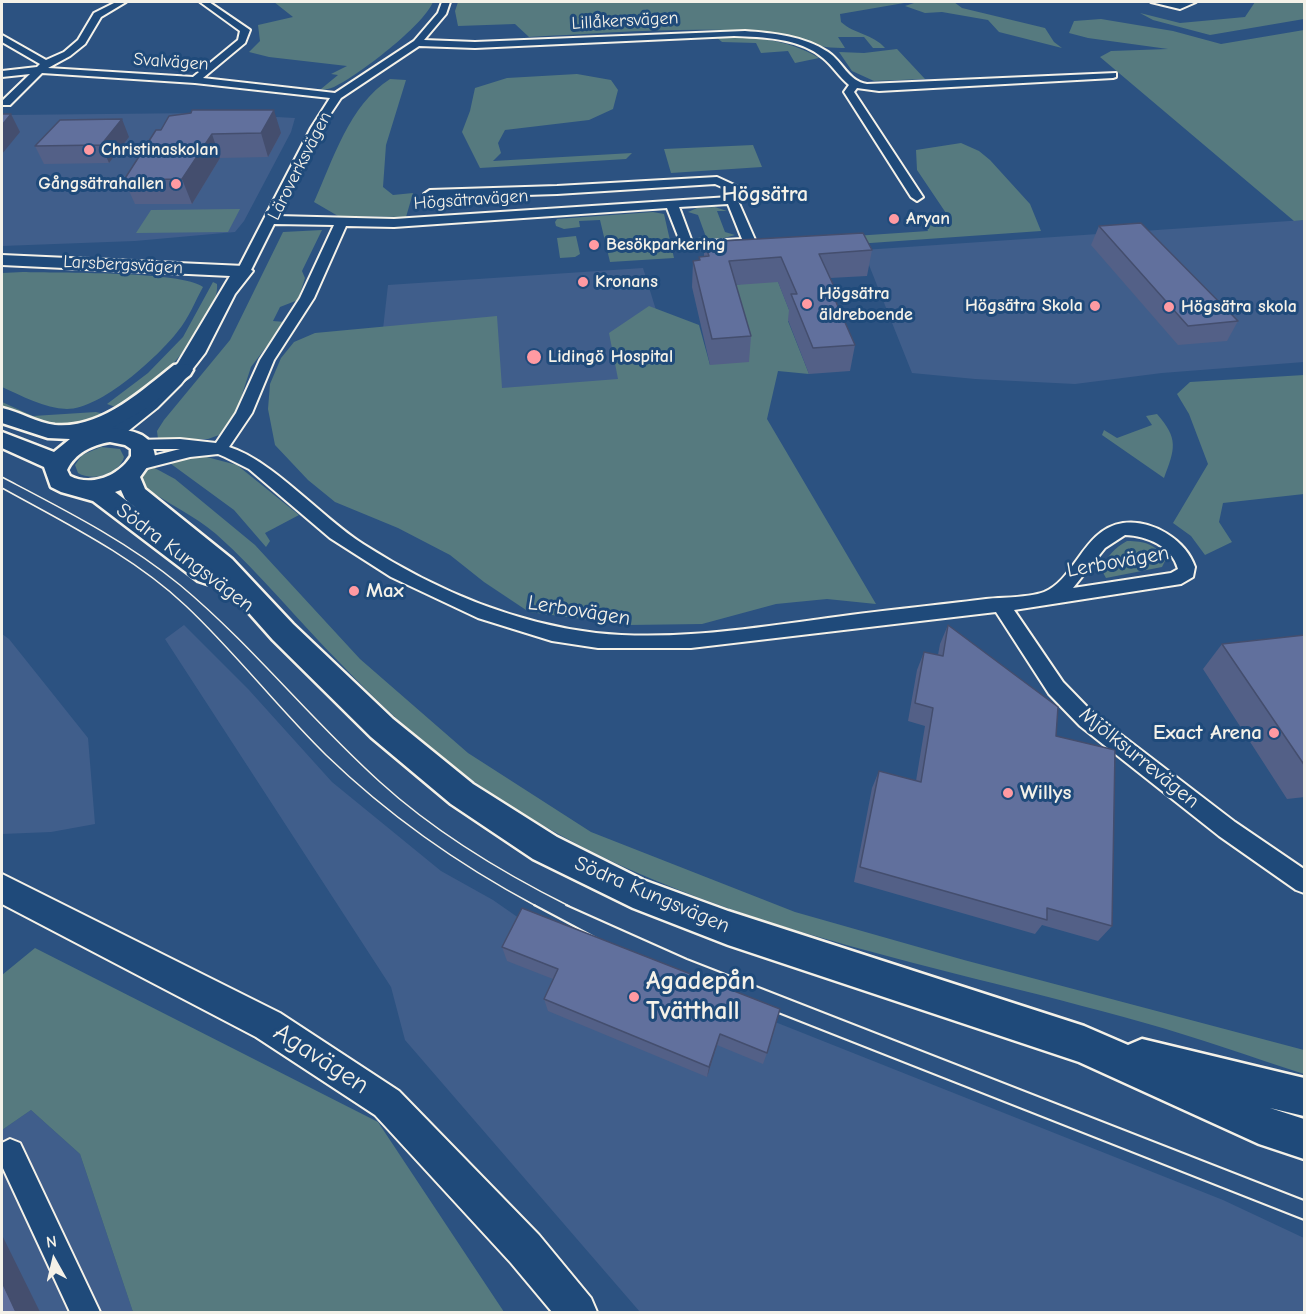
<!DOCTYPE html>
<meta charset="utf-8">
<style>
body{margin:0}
#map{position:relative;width:1306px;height:1314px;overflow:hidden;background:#2c5281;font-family:"Comic Neue",sans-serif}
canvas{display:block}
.frame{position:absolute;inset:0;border:3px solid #f4f1e8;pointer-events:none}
.north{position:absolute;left:24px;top:1230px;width:60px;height:60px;-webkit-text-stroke:4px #1f4a7a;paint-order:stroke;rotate:352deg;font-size:16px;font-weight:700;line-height:24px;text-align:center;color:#f4f1e8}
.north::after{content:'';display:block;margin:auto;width:21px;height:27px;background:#f4f1e8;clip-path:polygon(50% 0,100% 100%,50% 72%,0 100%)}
</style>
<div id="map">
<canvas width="1306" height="1314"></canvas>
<div class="frame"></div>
<div class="north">N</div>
</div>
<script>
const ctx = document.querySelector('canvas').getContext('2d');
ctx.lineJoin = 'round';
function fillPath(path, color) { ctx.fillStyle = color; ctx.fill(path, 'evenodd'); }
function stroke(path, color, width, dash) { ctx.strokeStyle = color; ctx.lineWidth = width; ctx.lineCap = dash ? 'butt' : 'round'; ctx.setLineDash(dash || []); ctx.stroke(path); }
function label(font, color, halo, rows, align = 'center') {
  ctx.font = font + ' "Comic Neue",sans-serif'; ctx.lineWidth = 6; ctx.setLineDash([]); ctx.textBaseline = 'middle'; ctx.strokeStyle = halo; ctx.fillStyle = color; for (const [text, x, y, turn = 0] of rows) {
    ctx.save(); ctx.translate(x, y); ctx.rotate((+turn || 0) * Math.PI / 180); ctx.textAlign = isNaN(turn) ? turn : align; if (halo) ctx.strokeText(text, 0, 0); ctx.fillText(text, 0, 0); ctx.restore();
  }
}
fillPath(new Path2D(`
 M 203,113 L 295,118 L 291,132 L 244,221 L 235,232 L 135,241 L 2,246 L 2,118 L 8,115 Z
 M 1304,220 L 1304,362 L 1162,373 L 1075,384 L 975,379 L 912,373 L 863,250 Z
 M 643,268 L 656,310 L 632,384 L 494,396 L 383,329 L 388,285 Z
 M 184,625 L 249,690 L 332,782 L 441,871 L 493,900 L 526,923 L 1223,1200 L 1304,1238 L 1304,1312 L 640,1312 L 405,1040 L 391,987 L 165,639 Z
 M 2,634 L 9,639 L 88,738 L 95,824 L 51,832 L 2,834 Z
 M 31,1110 L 80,1154 L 133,1312 L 2,1312 L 2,1130 Z`), '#405e8b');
fillPath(new Path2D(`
 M 274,2 L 433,2 C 423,26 359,75 334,87 C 327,90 318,91 311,89 L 321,89 L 338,75 L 331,74 L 347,66 L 269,57 L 249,52 L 260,41 L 258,25 L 293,17 Z
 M 458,2 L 900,2 L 904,3 L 840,14 L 841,22 C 854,34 873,34 885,48 L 873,48 L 864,37 L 838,37 L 845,48 C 812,49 783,33 750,31 C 677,27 602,33 529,37 L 515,24 L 458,26 L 455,11 Z
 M 917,2 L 954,2 L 962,8 L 1045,28 L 1054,42 L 1062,48 L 999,32 L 988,20 L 942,12 L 925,13 L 905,6 Z
 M 1255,2 L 1304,2 L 1304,19 L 1210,35 L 1153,20 L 1140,13 L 1180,23 L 1245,17 Z
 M 1101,19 L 1173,31 L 1221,44 L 1304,30 L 1304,220 L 1294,221 L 1100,57 L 1111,51 L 1168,49 L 1088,38 L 1069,33 L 1074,21 Z
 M 715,36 C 751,36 788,39 819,58 L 795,63 L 788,51 L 761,53 L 756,43 L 722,42 Z
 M 897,49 L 925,79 L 874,81 L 852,71 L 839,52 L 864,53 Z
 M 577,74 L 611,80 L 618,90 L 613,109 L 589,120 L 505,130 L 498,143 L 501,153 L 493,161 L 632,153 L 626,159 L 480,168 L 462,132 L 470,111 L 475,88 L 507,78 Z
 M 390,79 L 406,80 L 386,145 L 383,187 L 393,195 L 413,193 L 406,217 L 338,216 L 314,202 C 333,160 349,105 390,79 Z
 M 961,143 L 979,151 L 990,160 L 1030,204 L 1041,231 L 842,245 L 825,238 L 928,231 L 923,221 L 950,219 L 917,170 L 916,150 Z
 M 753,145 L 762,167 L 671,173 L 664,149 Z
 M 715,207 L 727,211 L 717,211 L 725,232 L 735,235 L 721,239 L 697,238 L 706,237 L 698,215 L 688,212 L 697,208 Z
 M 240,209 L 228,232 L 136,233 L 151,210 Z
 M 653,212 L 664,214 L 674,258 L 610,262 L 600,220 L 579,221 L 580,227 L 564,229 L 556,226 L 555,222 L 557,219 Z
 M 322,230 L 302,271 L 305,278 L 298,300 L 280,307 L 273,321 L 285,322 L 251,367 L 237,410 L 219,435 L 208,439 L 158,439 L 157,431 L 164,420 L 230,340 L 283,232 Z
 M 576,236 L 580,254 L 575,257 L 560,258 L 557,238 Z
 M 23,272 C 55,273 183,271 203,287 C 195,301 189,318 178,331 C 158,357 101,409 67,409 C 44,408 22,396 2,387 L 2,273 Z
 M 777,279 L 793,320 L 788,321 L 809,374 L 778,371 L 767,419 L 876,604 L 827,599 L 776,604 L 702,624 L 629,625 L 529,612 L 484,582 L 450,555 L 398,528 L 335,502 L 308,480 L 275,445 L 268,409 L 270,384 L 281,358 L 294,342 L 315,333 L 497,316 L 502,388 L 618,379 L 609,333 L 649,306 L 699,325 L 710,365 L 727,286 Z
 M 213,282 L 217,284 C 220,311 173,366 154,385 C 145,394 132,402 121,409 L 107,404 L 148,373 L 183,337 Z
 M 1304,375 L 1304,494 L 1223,503 L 1219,522 L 1232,542 L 1205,555 L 1191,536 L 1173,523 L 1208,464 L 1189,414 L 1177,394 L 1190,382 Z
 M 2,402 L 33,416 L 96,412 L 109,415 C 58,430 50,430 2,408 Z
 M 1157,414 C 1179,439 1175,449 1164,478 L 1102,435 L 1104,430 L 1117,438 L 1152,425 L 1146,416 Z
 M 101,447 L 120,449 L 124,457 C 119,474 93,482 78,473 L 75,465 L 82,455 Z
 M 203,456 L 237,465 L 299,515 L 265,533 L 270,541 L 266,547 L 234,510 L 167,461 Z
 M 151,466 L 175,479 L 255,545 L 360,659 L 468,753 L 591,832 L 795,912 L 964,960 L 1304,1050 L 1304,1074 C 1251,1057 1199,1038 1145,1023 C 920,959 679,924 482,787 C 432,753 383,708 341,664 C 299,622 261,574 216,534 C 195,516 167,503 144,487 L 140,478 L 144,470 Z
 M 1127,541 C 1145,541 1155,544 1166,559 L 1162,567 L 1106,578 L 1101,569 C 1108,556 1114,548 1127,541 Z
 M 35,948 L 378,1122 L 504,1312 L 133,1312 L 80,1154 L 31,1110 L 2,1130 L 2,975 Z`), '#567a7f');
const minor = new Path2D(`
 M 116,2 L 126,2 L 101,17 L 85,44 L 70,56 L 48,68 L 193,77 L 238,40 L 240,31 L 200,2 L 209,2 L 250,30 L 245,43 L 203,78 L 335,93 L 414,41 L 438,13 L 442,2 L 450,2 L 446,14 L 424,40 L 475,42 L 745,31 C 773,33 804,36 828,52 C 843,62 848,81 867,84 L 1116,73 L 1116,77 L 1113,78 L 879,91 L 857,88 L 854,92 L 923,197 L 917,201 L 911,197 L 844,92 L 849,85 C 839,77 833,66 823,58 C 800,38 763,37 734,36 L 475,48 L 419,46 L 341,98 L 321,128 L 278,216 L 394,219 L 729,197 L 731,191 L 715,184 L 557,194 L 430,198 L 424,194 L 430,190 L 557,186 L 717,177 L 743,189 L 743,196 L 738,201 L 756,242 L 750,246 L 683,249 L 667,208 L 394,227 L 346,226 L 314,298 L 274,360 L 252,413 L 229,447 C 272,460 322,518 363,544 C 433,589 513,623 596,633 C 671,641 747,629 821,619 C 875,611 931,606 986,599 C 1003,597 1028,598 1044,592 C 1076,579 1083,529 1123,523 C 1152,519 1186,540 1195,567 L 1193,577 L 1181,584 L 1014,610 L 1063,682 L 1094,714 L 1235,822 L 1304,869 L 1304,893 L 1296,890 L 1219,836 L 1080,726 L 1049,694 L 996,612 L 691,648 L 598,648 L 552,641 L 478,618 L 391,577 L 330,538 L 249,469 L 225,457 L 218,454 L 190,457 L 139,470 L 133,469 L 131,465 L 133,461 L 180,449 L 141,449 L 133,444 L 135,440 L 180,439 L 216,443 L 236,413 L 260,360 L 300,298 L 334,225 L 274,224 L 249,274 L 239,274 L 237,271 L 311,128 L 330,98 L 195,83 L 42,73 L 10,105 L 2,105 L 2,101 L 30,74 L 2,77 L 2,71 L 37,67 L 40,64 L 2,42 L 2,35 L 46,60 L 64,52 L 78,40 L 94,13 ZM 728,204 L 742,239 L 692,242 L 679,207 ZM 1125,535 C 1147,536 1172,546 1178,569 L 1171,573 L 1073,588 L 1105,548 Z
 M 1151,2 L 1196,2 L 1180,9 Z
 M 10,1139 L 20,1143 L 100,1312 L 70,1312 L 2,1166 L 2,1143 Z`);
const tertiary = new Path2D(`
 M 2,255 L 244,266 L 253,271 L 235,294 L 205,353 L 181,384 L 157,408 L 117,440 L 103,440 L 100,435 L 103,430 L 143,400 L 178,363 L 230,276 L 2,265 Z
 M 2,874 L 280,1013 L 399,1091 L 539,1235 L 591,1298 L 597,1312 L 552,1312 L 511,1263 L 375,1115 L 256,1037 L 2,904 Z`);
const secondary = new Path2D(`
 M 182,364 L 190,365 L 193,370 L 190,375 L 147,408 L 112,428 C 132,431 152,432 155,456 L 140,477 L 145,489 L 232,559 L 293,624 L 393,719 L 473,784 L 557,837 L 643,880 L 728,911 L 1084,1026 L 1128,1045 L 1142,1039 L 1304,1078 L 1304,1116 L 1270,1108 L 1304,1119 L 1304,1159 L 1259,1144 L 1079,1062 L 728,945 L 633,908 L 533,859 L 451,804 L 371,737 L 273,640 L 218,578 L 207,584 L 198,581 L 93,501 L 61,492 L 51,487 L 44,467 L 2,448 L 2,432 L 54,452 L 70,439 L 48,438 L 2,423 L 2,408 C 20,412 37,423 55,425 C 101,429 141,391 174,365 ZM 110,442 L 125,445 L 131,449 L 131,456 C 119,476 91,487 70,476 L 67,470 C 75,453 92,445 110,442 ZM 121,490 L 125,499 L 136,508 L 115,492 Z`);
stroke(minor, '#f4f1e8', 4);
stroke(tertiary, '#f4f1e8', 4);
stroke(secondary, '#f4f1e8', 5);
fillPath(minor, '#1f4a7a');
fillPath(tertiary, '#1f4a7a');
fillPath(secondary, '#1f4a7a');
stroke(new Path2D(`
 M 2,477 C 63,509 127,541 180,585 C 252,645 310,719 380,782 C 436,833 501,872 569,906
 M 2,488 C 65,523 133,556 186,606 C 235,652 277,707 326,755 C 388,815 461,866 536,906`), '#f4f1e8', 1.5);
stroke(new Path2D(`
 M 534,905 L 600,940
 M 566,905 L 687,959 L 1304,1200
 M 763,1007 L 1304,1220`), '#f4f1e8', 2);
fillPath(new Path2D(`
 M 156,130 L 281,133 L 268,157 L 220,158 L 192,204 L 135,204 L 124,180 Z
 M 129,137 L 109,163 L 44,164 L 35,146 Z
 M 1099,226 L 1238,321 L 1227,341 L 1178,345 L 1091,245 Z
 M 704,242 L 872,250 L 867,276 L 830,278 L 837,293 L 836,301 L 855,345 L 850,371 L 809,374 L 788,320 L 789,310 L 778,282 L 736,285 L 751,336 L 749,362 L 710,365 L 692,287 L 693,261 L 699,261 L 699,257 L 704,256 Z
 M 948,625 L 1056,736 L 1112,926 L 1098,941 L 1042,925 L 1035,934 L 854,882 L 872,788 L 879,771 L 916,781 L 925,726 L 908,721 L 917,670 L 924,652 L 938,655 L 940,644 Z
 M 1305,635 L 1305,797 L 1287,799 L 1203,669 L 1222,644 Z
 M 502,947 L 767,1053 L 763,1064 L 717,1045 L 707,1077 L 548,1011 L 544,999 L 553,979 L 507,961 Z`), '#536087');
fillPath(new Path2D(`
 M 274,110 L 281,133 L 268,157 L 261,133 Z
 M 11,114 L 20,132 L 2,154 L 2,125 Z
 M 122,119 L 129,137 L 109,163 L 101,145 Z
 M 212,134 L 220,158 L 192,204 L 182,179 Z
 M 720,1034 L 717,1045 L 707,1077 L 709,1067 Z
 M 2,1235 L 40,1312 L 16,1312 L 2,1282 Z`), '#444e6e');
const building = new Path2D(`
 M 192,110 L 274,110 L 261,133 L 212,134 L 182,179 L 124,180 L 156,130 L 161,130 L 169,116 L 191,113 Z
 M 2,114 L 11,114 L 2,125 Z
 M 122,119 L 101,145 L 35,146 L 60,120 Z
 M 1141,223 L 1238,321 L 1188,326 L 1099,226 Z
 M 863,233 L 872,250 L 819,254 L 837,293 L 832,293 L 855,345 L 813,348 L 791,294 L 797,294 L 781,257 L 729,261 L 751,336 L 712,339 L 693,261 L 700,260 L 699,257 L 709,256 L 704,242 Z
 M 948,625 L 1058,707 L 1056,736 L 1115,750 L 1112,926 L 1047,908 L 1047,920 L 860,867 L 879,771 L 921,782 L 933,708 L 915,703 L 924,652 L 943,656 Z
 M 1305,635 L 1305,766 L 1222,644 Z
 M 522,908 L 780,1009 L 767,1053 L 720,1034 L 709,1067 L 544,999 L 558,969 L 502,947 Z
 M 2,1282 L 16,1312 L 2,1312 Z`);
fillPath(building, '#61709d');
stroke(building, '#444e6e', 1.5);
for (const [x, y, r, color] of [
 [89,150,6,"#ff9aa2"],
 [176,184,6,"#ff9aa2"],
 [894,219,6,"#ff9aa2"],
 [594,245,6,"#ff9aa2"],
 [583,282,6,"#ff9aa2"],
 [807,304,6,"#ff9aa2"],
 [1095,306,6,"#ff9aa2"],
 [1169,307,6,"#ff9aa2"],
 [534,357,8,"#ff9aa2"],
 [354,591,6,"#ff9aa2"],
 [1274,733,6,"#ff9aa2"],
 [1008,793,6,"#ff9aa2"],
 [634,997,6,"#ff9aa2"]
]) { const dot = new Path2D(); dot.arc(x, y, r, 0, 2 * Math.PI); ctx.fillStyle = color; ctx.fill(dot); stroke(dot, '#1f4a7a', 2); }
label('18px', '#f4f1e8', '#1f4a7a', [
 ["Lillåkersvägen",625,21,-3],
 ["Svalvägen",171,62,4],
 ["Läroverksvägen",300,166,-63],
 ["Högsätravägen",471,200,-4],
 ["Larsbergsvägen",123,265,3]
]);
label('bold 18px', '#f4f1e8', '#1f4a7a', [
 ["Christinaskolan",101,150],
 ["Gångsätrahallen",164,184,"right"],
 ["Aryan",906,219],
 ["Besökparkering",606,245],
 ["Kronans",595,282],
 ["Högsätra",819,294],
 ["äldreboende",819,315],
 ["Högsätra Skola",1083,306,"right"],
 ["Högsätra skola",1181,307],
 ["Lidingö Hospital",548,357]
], 'left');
label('21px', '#f4f1e8', '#1f4a7a', [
 ["Södra Kungsvägen",185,558,37],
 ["Lerbovägen",1118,562,-10],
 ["Lerbovägen",579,611,9],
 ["Mjölksurrevägen",1139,758,39],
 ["Södra Kungsvägen",652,895,23]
]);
label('bold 21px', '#f4f1e8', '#1f4a7a', [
 ["Max",366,591],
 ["Exact Arena",1262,733,"right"],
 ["Willys",1020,793]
], 'left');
label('bold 22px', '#f4f1e8', '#1f4a7a', [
 ["Högsätra",765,195]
]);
label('bold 26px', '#f4f1e8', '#1f4a7a', [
 ["Agadepån",646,982],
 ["Tvätthall",646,1012]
], 'left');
label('26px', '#f4f1e8', '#1f4a7a', [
 ["Agavägen",321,1059,33]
]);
</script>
